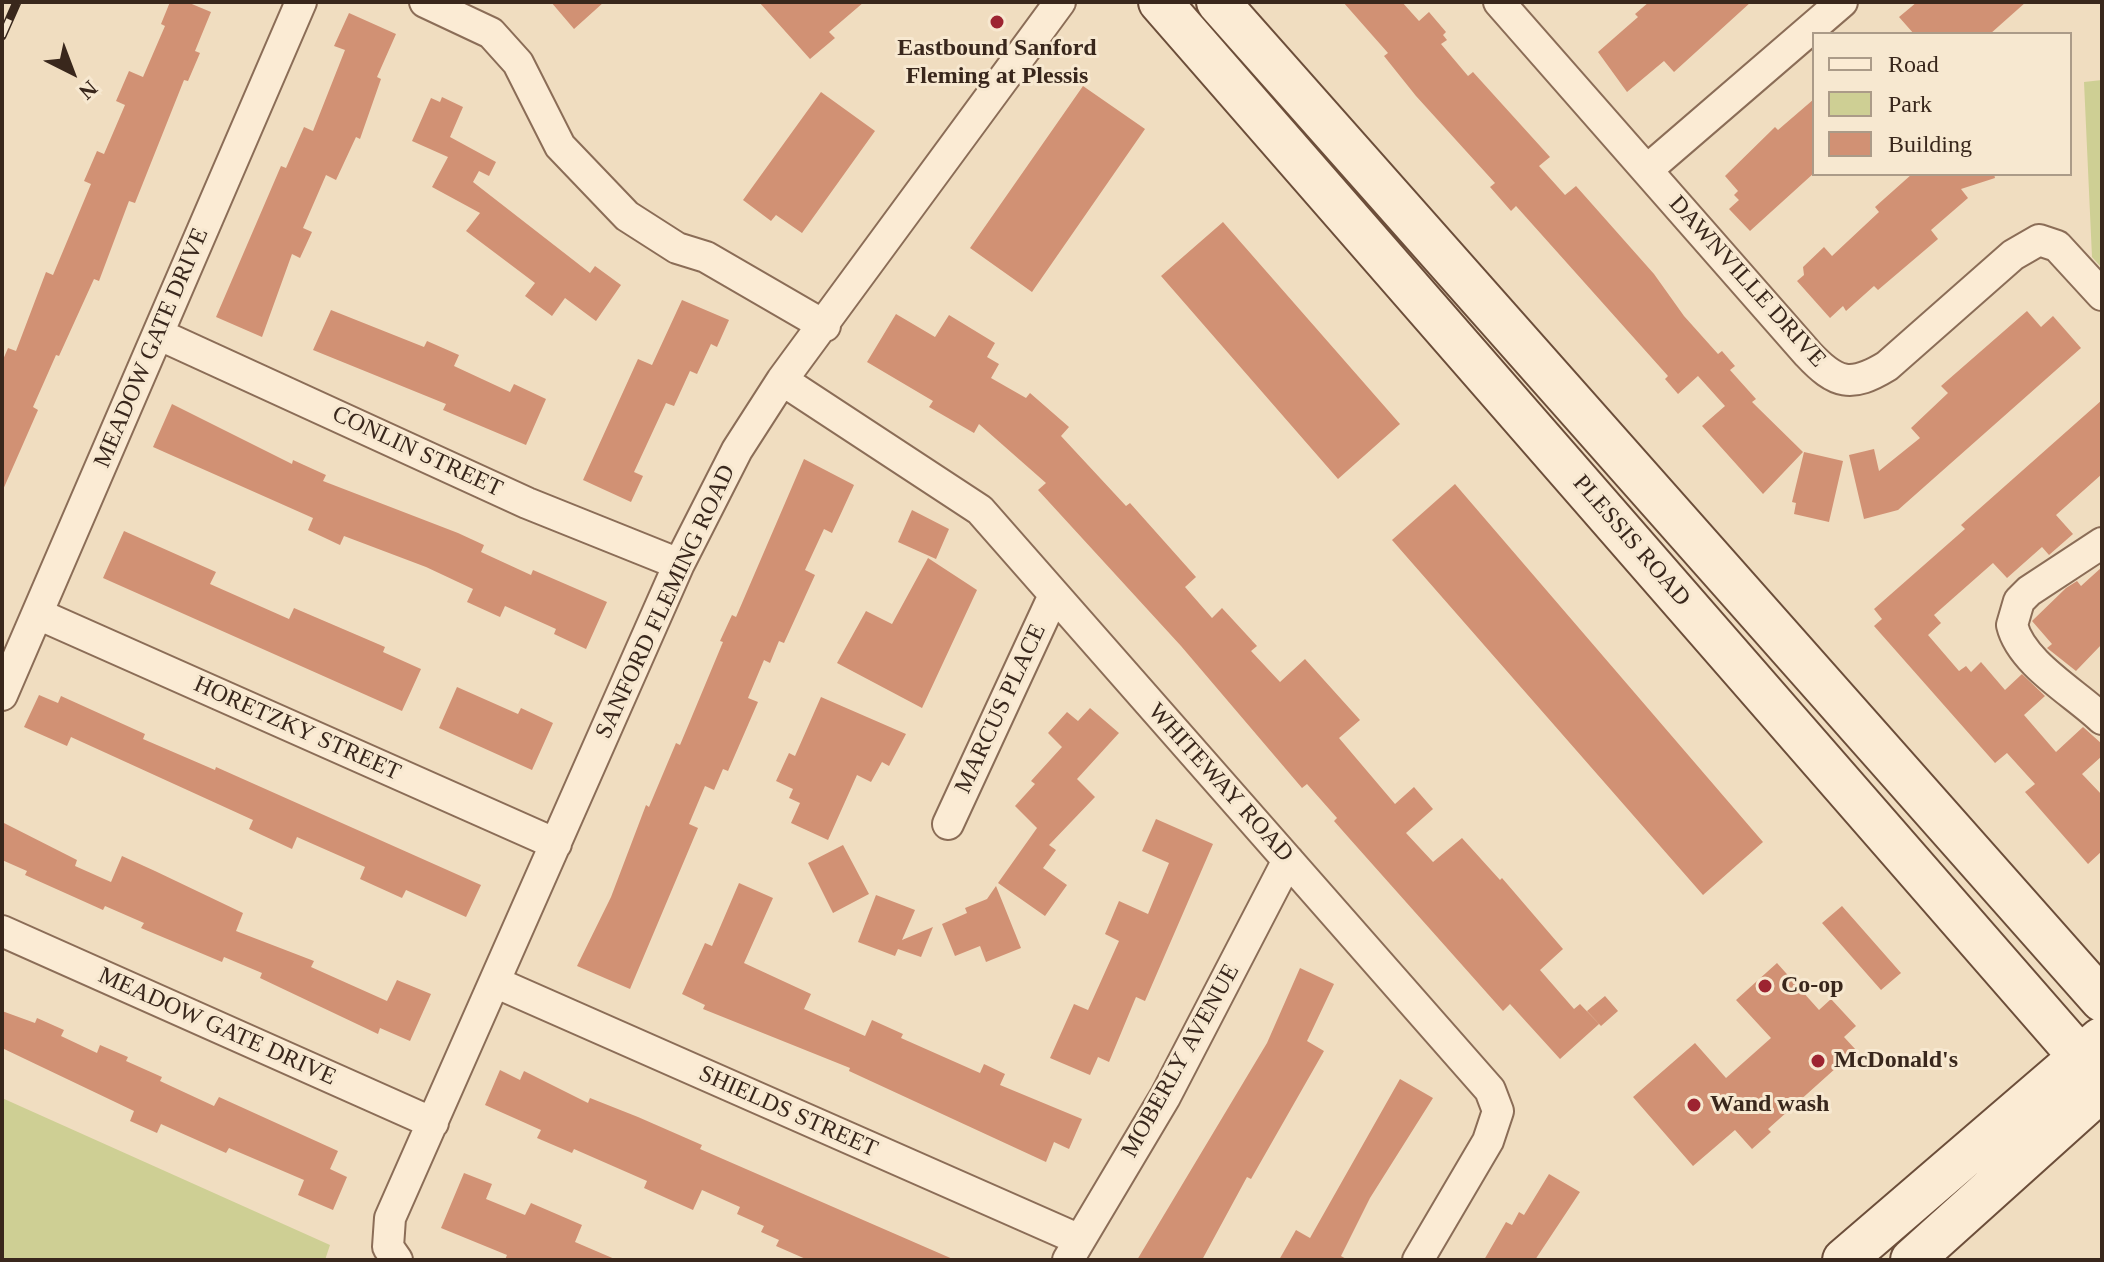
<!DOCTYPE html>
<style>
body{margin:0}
#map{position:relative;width:2104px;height:1262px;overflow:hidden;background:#f0ddc0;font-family:Georgia,serif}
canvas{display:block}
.frame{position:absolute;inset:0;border:4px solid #39271c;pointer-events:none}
.legend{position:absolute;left:1812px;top:32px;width:260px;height:144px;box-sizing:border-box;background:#f7e8d0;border:2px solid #ab9b88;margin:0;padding:10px 14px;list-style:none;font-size:24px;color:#39271c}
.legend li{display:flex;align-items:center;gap:16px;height:40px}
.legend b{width:40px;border:2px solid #ab9b88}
.north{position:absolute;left:32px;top:32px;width:80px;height:80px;-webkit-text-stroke:6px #f7e8d0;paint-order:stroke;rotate:138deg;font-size:22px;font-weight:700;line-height:32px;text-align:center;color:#39271c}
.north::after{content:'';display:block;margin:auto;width:28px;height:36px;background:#39271c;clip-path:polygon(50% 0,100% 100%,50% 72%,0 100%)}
</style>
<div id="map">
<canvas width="2104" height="1262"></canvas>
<div class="frame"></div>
<ul class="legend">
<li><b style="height:10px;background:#fbebd4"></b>Road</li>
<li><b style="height:22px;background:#cecf94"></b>Park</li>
<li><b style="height:22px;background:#d19174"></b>Building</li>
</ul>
<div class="north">N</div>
</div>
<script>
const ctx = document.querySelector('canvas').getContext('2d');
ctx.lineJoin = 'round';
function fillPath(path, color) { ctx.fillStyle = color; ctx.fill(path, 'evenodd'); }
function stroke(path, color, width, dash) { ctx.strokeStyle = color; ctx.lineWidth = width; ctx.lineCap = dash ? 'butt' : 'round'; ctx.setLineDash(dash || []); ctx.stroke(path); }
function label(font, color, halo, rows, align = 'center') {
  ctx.font = font + ' Georgia,serif'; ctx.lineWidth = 6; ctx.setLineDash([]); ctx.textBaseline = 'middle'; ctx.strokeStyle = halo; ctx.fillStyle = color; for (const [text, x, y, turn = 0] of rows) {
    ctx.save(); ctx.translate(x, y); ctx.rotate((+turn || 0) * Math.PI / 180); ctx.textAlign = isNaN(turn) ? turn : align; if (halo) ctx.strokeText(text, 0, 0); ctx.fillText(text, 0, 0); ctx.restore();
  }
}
fillPath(new Path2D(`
 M 2102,80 L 2102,268 L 2092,257 L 2084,82 Z
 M 2,1098 L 330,1245 L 325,1260 L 2,1260 Z`), '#cecf94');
fillPath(new Path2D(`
 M 170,2 L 187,2 L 211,12 L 195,51 L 200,53 L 188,81 L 184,80 L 135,203 L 129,201 L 99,281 L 94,279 L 59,356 L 56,355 L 33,407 L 38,410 L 2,492 L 2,362 L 8,348 L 16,351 L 46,272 L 53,275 L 91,184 L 84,181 L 97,151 L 104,154 L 125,105 L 116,101 L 129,71 L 143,77 L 165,26 L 161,24 Z
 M 551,2 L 604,2 L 574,29 Z
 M 759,2 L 864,2 L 829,32 L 835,38 L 810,59 Z
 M 1343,2 L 1402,2 L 1419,21 L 1429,12 L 1446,32 L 1443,35 L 1447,40 L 1441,44 L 1468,76 L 1473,72 L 1550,157 L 1539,166 L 1565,195 L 1576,186 L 1654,274 L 1684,316 L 1718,354 L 1722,351 L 1735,366 L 1730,370 L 1756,399 L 1752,402 L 1803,452 L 1763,494 L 1702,426 L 1725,406 L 1698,376 L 1678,394 L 1665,379 L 1668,376 L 1516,206 L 1511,211 L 1490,187 L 1495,183 L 1416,96 L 1384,56 L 1388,53 Z
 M 1649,2 L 1751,2 L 1674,72 L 1664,61 L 1627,92 L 1598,52 L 1638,17 L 1635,14 Z
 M 1917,2 L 2026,2 L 1990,34 L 1914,34 L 1899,17 Z
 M 349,13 L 396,34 L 377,77 L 381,79 L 360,139 L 356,137 L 336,180 L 326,175 L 303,228 L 312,232 L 300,258 L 292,254 L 262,337 L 216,317 L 281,166 L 286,168 L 304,127 L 313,131 L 345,50 L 334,46 Z
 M 1083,86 L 1145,129 L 1032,292 L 970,248 Z
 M 821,92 L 875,131 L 802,233 L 776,215 L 771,221 L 743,200 Z
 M 442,97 L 463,107 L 450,137 L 496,162 L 489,176 L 479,171 L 473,182 L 590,273 L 595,266 L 621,285 L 596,321 L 565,298 L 552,316 L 525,296 L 535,283 L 466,231 L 480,213 L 432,187 L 448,157 L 412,141 L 431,98 L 440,102 Z
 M 1814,99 L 1814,173 L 1750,231 L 1729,209 L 1739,200 L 1734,195 L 1738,191 L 1725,176 L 1775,127 L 1778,130 Z
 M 1912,174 L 1994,174 L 1995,178 L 1961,189 L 1968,198 L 1931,230 L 1938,239 L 1878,290 L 1874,286 L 1846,311 L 1843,306 L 1830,318 L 1797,281 L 1804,275 L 1803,267 L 1824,247 L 1832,256 L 1879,212 L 1875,207 Z
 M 1223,222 L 1400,424 L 1338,479 L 1161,276 Z
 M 682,300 L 729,320 L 717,347 L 711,344 L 697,374 L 690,371 L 674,406 L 666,403 L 634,472 L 643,476 L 631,502 L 583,480 L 638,359 L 652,365 Z
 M 331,310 L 424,347 L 427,341 L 459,355 L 454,366 L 510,392 L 514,384 L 546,399 L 526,445 L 443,410 L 446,404 L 313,350 Z
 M 2027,311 L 2041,327 L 2053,316 L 2081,348 L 1898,510 L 1864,519 L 1849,455 L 1874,449 L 1879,471 L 1920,438 L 1911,428 L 1948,393 L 1941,386 Z
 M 896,314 L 935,337 L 949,315 L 995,343 L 987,357 L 999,364 L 991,378 L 1026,398 L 1030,393 L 1069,427 L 1061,436 L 1126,506 L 1130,503 L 1196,577 L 1185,587 L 1212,618 L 1222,608 L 1257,646 L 1251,651 L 1280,682 L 1305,659 L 1360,720 L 1339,738 L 1395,804 L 1414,787 L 1433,809 L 1406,833 L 1433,862 L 1462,838 L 1500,880 L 1502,878 L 1563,949 L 1540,970 L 1574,1009 L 1580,1004 L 1599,1024 L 1560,1059 L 1510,1004 L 1503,1011 L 1349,838 L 1334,821 L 1337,818 L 1307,784 L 1302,788 L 1181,646 L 1038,490 L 1046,483 L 979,424 L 974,433 L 929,407 L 933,401 L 867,362 Z
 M 2102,400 L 2102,474 L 2056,515 L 2073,534 L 2049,555 L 2042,547 L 2007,578 L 1993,563 L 1934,615 L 1941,623 L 1928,635 L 1959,671 L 1966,666 L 1971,672 L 1981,662 L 2005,690 L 2022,674 L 2045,696 L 2024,715 L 2056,752 L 2083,727 L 2102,744 L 2102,756 L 2082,774 L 2102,795 L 2102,851 L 2088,864 L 2025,792 L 2035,784 L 2007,753 L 1995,763 L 1874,626 L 1882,619 L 1874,609 L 1965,529 L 1961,525 Z
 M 172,404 L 292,464 L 293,460 L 326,475 L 323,481 L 458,533 L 484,545 L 481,552 L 531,575 L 533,570 L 607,602 L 586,649 L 554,634 L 556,629 L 505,606 L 500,617 L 467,602 L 473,589 L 426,567 L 344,536 L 340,545 L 308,530 L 313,518 L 153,447 Z
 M 1804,452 L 1843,461 L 1829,522 L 1794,514 L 1796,503 L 1792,502 Z
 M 804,459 L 854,485 L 832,533 L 824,529 L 805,570 L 815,575 L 784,643 L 779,641 L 770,663 L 764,660 L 748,698 L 758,702 L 728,771 L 723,769 L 714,790 L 705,786 L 689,824 L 698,828 L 630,989 L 577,966 L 611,897 L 646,805 L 649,807 L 676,743 L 680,745 L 723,642 L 720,641 L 732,615 L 736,617 Z
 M 1455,484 L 1763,842 L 1703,895 L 1392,540 Z
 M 912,510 L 949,529 L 936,559 L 898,542 Z
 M 124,531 L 216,572 L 210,584 L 289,619 L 294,608 L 385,647 L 383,652 L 421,669 L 402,711 L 103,578 Z
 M 928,558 L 977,590 L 922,708 L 837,663 L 866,611 L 892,624 Z
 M 2102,567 L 2102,644 L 2076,671 L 2047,648 L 2052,644 L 2032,621 L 2066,588 L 2077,581 L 2081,586 Z
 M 457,687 L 518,714 L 521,708 L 553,723 L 532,770 L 439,728 Z
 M 39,695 L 58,703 L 61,696 L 145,734 L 143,739 L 215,770 L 216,767 L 481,885 L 466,917 L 406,890 L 402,898 L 360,879 L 365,867 L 297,837 L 292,849 L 249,829 L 253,820 L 71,737 L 67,746 L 24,727 Z
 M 821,697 L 906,734 L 889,766 L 882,762 L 871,782 L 857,775 L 828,840 L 791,823 L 800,803 L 789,798 L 793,789 L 776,781 L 789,753 L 795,756 Z
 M 1090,708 L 1119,733 L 1077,779 L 1095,797 L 1049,845 L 1056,850 L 1043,868 L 1067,885 L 1045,916 L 998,883 L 1037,828 L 1015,806 L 1035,784 L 1031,781 L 1062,747 L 1048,733 L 1067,712 L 1078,721 Z
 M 1156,819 L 1213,844 L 1145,1001 L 1136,997 L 1109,1062 L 1098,1057 L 1090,1075 L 1050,1058 L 1074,1004 L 1088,1010 L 1119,941 L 1105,934 L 1119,901 L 1148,914 L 1169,863 L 1142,851 Z
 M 2,822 L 77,860 L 75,866 L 111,882 L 122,856 L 155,871 L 243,913 L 236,931 L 314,961 L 311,967 L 387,1001 L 397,980 L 431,994 L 410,1041 L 380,1028 L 378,1034 L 260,978 L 262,973 L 224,957 L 222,962 L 141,928 L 144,923 L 105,906 L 103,910 L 25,875 L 27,871 L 2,860 Z
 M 843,845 L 869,894 L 833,913 L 808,863 Z
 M 739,883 L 773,898 L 744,963 L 811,994 L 804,1009 L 865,1036 L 872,1020 L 903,1034 L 901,1038 L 980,1073 L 984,1064 L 1005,1074 L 1000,1085 L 1082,1119 L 1069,1149 L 1054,1142 L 1046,1162 L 849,1071 L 850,1068 L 703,1009 L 705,1005 L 682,994 L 705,943 L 712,946 Z
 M 996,886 L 1021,948 L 986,962 L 980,946 L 955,956 L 942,924 L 967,913 L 965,908 L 987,899 Z
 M 876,895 L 915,910 L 902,940 L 933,927 L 921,957 L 898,949 L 895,956 L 858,942 Z
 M 1842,906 L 1901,973 L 1881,990 L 1822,923 Z
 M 1777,963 L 1819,1010 L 1831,999 L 1856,1026 L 1844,1037 L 1856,1050 L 1768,1129 L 1771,1132 L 1752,1149 L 1735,1130 L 1693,1166 L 1633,1097 L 1695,1043 L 1726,1078 L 1771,1038 L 1736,1000 Z
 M 1300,968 L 1334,984 L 1307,1041 L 1324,1051 L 1251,1179 L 1247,1177 L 1202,1260 L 1137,1260 L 1267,1043 Z
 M 1605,996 L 1618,1011 L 1601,1026 L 1587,1011 Z
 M 2,1011 L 35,1023 L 37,1018 L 64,1030 L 61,1036 L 97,1053 L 100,1045 L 128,1057 L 126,1061 L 162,1077 L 160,1081 L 214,1106 L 219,1097 L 338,1151 L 330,1169 L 347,1177 L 333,1210 L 298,1195 L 304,1180 L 229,1148 L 226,1153 L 161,1124 L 157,1133 L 130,1121 L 134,1111 L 2,1048 Z
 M 500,1070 L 520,1080 L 524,1071 L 588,1103 L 590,1098 L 638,1117 L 702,1145 L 700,1149 L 955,1260 L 808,1260 L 776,1246 L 779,1240 L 761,1232 L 764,1226 L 737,1214 L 740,1207 L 702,1190 L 693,1210 L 644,1188 L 647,1181 L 574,1149 L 572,1153 L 537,1138 L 541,1130 L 485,1105 Z
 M 1400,1079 L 1433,1098 L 1370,1198 L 1341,1256 L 1348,1260 L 1279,1260 L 1296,1230 L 1310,1238 Z
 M 464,1173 L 492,1184 L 486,1199 L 525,1215 L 531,1203 L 582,1225 L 575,1242 L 617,1260 L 505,1260 L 507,1255 L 441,1228 Z
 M 1549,1174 L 1580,1192 L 1535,1260 L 1484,1260 L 1506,1222 L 1512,1225 L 1519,1212 L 1524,1215 Z`), '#d19174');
const street = new Path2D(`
 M 425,2 L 491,33 L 518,63 L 560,146 L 627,216 L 677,248 L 706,257 L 825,326
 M 1499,2 L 1808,354 C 1836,384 1851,388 1887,366 L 2013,255 L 2039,240 L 2057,246 L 2102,295
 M 1647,170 L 1842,2
 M 158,334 L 527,503 L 679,564
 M 782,380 L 980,510 L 1490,1090 L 1498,1111 L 1488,1141 L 1418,1260
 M 2102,543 L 2029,591 L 2019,601 L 2012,625 C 2021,663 2075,693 2102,719
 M 38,614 L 556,844
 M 2,695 L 301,2
 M 948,824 L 1054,595
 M 2,931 L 433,1123
 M 497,983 L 1080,1240
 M 397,1260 L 388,1247 L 390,1218 L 679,564 L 737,450 L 782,380 L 1060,2
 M 1068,1260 L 1165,1097 L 1288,860`);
const secondary = new Path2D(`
 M 1160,2 L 2102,1082
 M 1218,2 L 2102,1000
 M 1844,1260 L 2101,1039
 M 1912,1260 L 2102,1089`);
stroke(street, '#8b6d57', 34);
stroke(secondary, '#6c4e3a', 46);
stroke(street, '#fbebd4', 30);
stroke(secondary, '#fbebd4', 42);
const rail = new Path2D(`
 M 2,36 L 17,2`);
stroke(rail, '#39271c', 9);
stroke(rail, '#f7e8d0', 6, [18]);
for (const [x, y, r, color] of [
 [997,22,8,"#9d2431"],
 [1765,986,8,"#9d2431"],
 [1818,1061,8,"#9d2431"],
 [1694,1105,8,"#9d2431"]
]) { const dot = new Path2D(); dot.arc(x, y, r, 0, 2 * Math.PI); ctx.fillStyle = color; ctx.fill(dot); stroke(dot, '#f7e8d0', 3); }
label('bold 24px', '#39271c', '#f7e8d0', [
 ["Eastbound Sanford",997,49,"center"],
 ["Fleming at Plessis",997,77,"center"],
 ["Co-op",1781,986],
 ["McDonald's",1834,1061],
 ["Wand wash",1710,1105]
], 'left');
label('24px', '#39271c', '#f7e8d0', [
 ["DAWNVILLE DRIVE",1747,282,48],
 ["MEADOW GATE DRIVE",152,348,-67],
 ["CONLIN STREET",417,452,25],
 ["PLESSIS ROAD",1631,541,49],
 ["SANFORD FLEMING ROAD",666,602,-65],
 ["MARCUS PLACE",1001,709,-65],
 ["HORETZKY STREET",297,729,24],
 ["WHITEWAY ROAD",1220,783,48],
 ["MEADOW GATE DRIVE",217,1027,24],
 ["MOBERLY AVENUE",1181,1061,-61],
 ["SHIELDS STREET",788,1112,24]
]);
</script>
